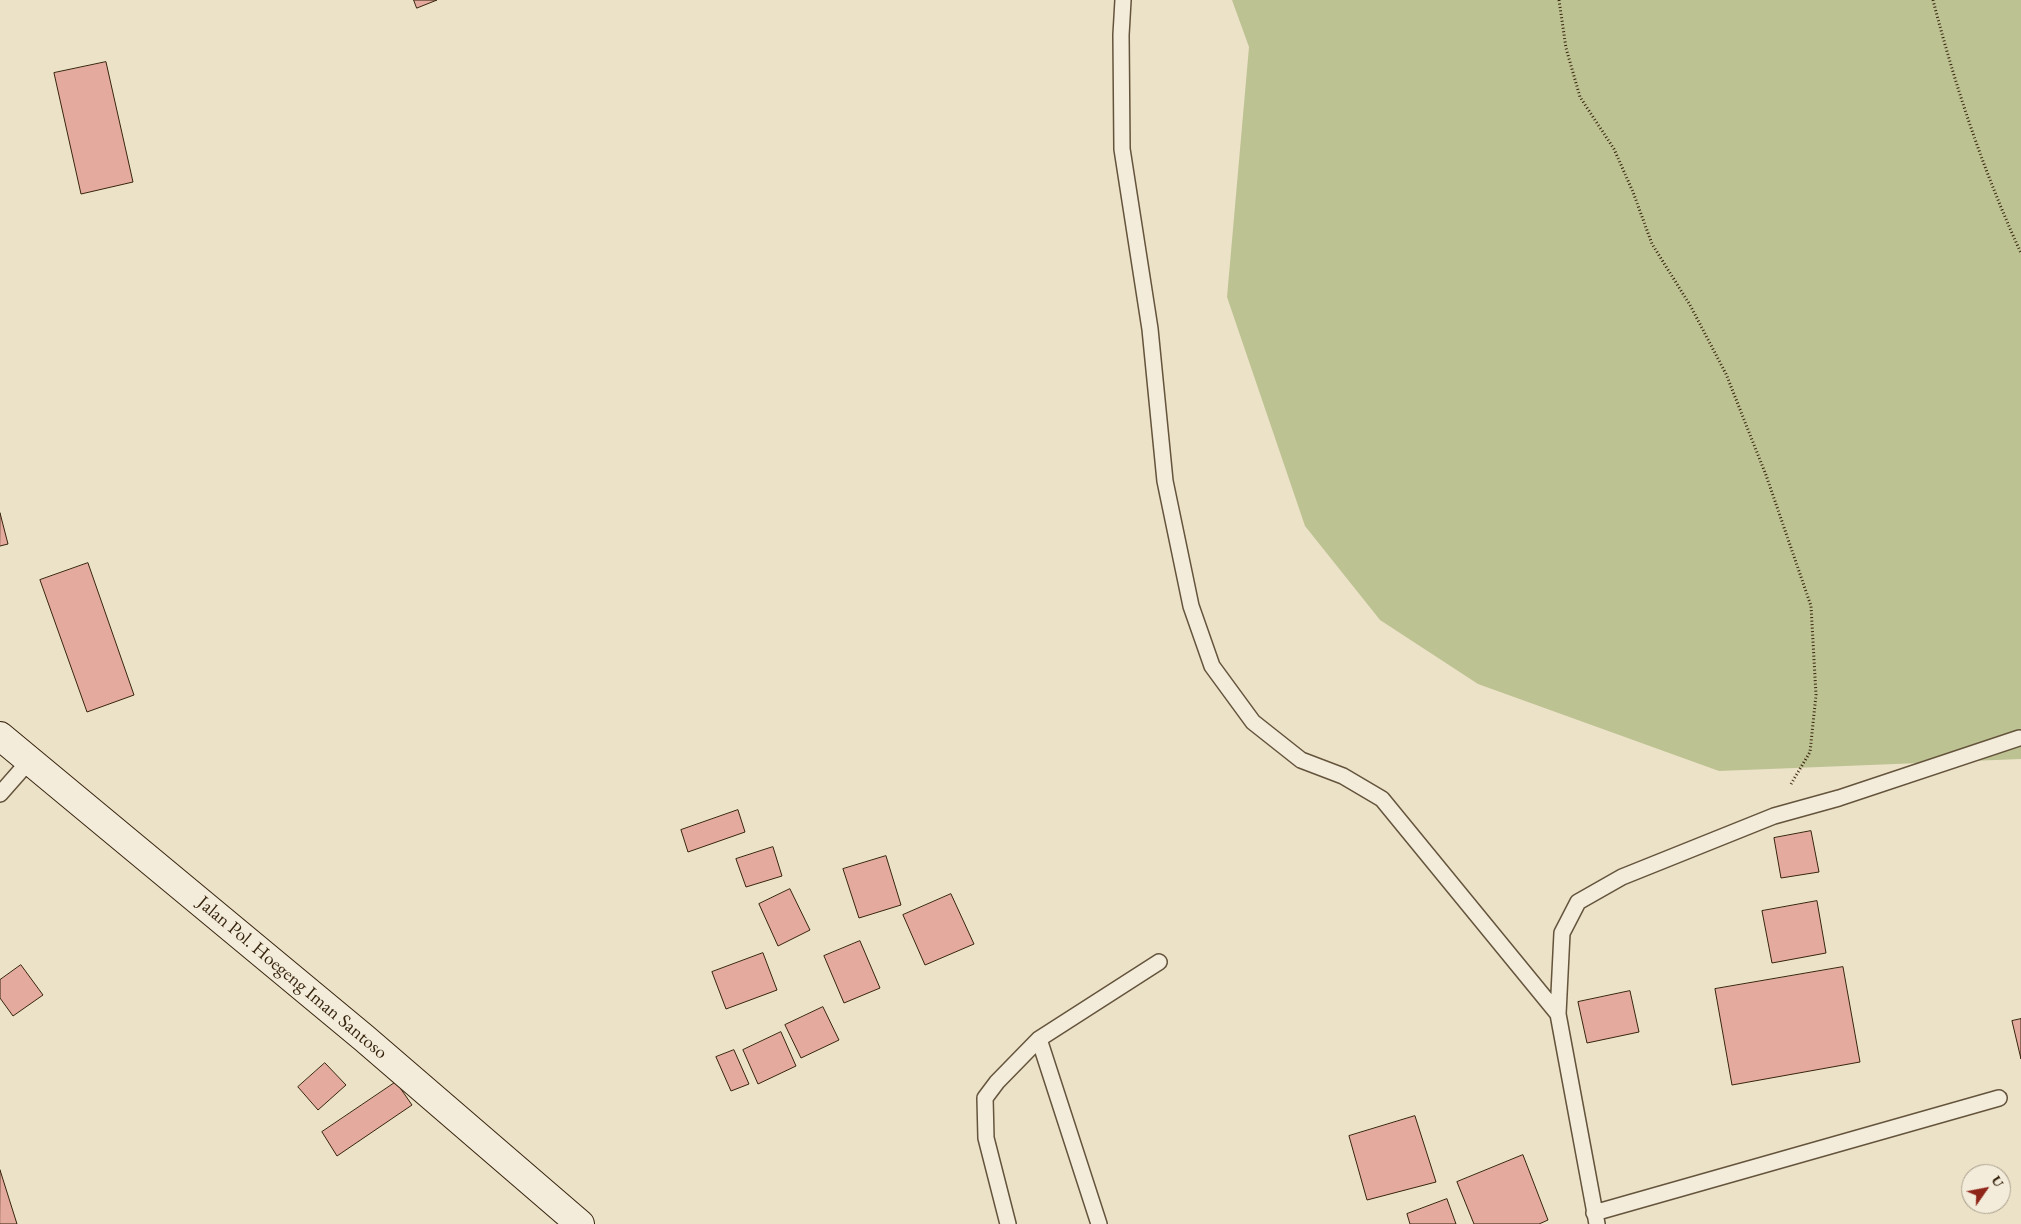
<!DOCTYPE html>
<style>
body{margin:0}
#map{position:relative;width:2021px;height:1224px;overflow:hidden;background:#ece2c8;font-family:"EB Garamond",serif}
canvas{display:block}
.north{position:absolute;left:1961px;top:1164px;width:50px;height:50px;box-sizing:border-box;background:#f3ecdb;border:1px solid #a89c89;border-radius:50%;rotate:57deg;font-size:14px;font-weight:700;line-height:20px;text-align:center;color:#37240d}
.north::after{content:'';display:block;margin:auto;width:18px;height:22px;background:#8f2418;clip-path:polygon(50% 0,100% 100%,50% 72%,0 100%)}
</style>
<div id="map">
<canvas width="2021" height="1224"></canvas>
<div class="north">U</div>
</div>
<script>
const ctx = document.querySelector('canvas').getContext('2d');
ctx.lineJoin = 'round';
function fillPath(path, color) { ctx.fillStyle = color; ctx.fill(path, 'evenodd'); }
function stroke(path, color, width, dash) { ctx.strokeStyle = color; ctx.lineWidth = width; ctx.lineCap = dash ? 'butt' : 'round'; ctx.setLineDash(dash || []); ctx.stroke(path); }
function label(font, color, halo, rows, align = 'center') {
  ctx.font = font + ' "EB Garamond",serif'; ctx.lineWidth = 5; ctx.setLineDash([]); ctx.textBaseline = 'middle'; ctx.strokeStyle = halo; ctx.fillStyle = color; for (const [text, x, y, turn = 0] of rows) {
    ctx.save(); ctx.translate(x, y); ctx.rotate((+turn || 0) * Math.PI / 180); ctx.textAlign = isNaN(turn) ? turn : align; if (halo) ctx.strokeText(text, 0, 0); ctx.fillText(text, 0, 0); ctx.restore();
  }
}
fillPath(new Path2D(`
 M 1232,0 L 2021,0 L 2021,759 L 1719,771 L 1478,684 L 1380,620 L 1305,526 L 1227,297 L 1249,47 Z`), '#bdc292');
const building = new Path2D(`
 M 414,0 L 437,0 L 417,8 Z
 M 106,62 L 133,182 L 81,194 L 54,73 Z
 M 0,513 L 8,544 L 0,546 Z
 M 88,563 L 134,695 L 87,712 L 40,580 Z
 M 738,810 L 745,832 L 688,852 L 681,830 Z
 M 1811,831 L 1819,872 L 1781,878 L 1774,838 Z
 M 773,847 L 782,876 L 746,887 L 736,859 Z
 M 886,856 L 901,905 L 859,918 L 843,869 Z
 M 790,889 L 810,930 L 778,946 L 759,904 Z
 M 951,894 L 974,944 L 925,965 L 903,915 Z
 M 1817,901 L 1826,953 L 1772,963 L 1762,911 Z
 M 860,941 L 880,988 L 844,1003 L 824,956 Z
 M 763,953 L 777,990 L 726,1009 L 712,972 Z
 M 21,965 L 43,995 L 13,1016 L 0,998 L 0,980 Z
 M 1843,967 L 1860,1062 L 1732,1085 L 1715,989 Z
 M 1630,991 L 1639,1032 L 1587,1043 L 1578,1002 Z
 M 823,1007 L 839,1040 L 801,1058 L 785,1025 Z
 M 2021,1019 L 2021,1059 L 2012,1021 Z
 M 781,1032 L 796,1066 L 758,1084 L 743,1050 Z
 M 734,1050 L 749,1084 L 731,1091 L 716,1057 Z
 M 325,1063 L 346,1085 L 318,1110 L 298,1087 Z
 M 396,1082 L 412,1105 L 337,1156 L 322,1132 Z
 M 1415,1116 L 1436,1182 L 1367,1200 L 1349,1136 Z
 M 1523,1155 L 1548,1220 L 1539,1224 L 1474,1224 L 1457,1182 Z
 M 0,1170 L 17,1224 L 0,1224 Z
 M 1447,1199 L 1456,1224 L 1410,1224 L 1407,1214 Z`);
fillPath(building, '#e4aa9e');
stroke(building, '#37240d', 1);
const lane = new Path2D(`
 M 1123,0 L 1121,35 L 1122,149 L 1150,329 L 1165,481 L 1191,606 L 1212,666 L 1253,722 L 1301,760 L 1343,776 L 1382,799 L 1558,1014
 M 0,794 L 30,760
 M 1039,1039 L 1099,1224
 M 1594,1213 L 1999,1098
 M 1008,1224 L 986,1138 L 985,1098 L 997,1082 L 1039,1039 L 1159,962
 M 1597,1224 L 1558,1014 L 1562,933 L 1578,902 L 1622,877 L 1774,816 L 1839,798 L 2019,738`);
const secondary = new Path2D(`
 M 0,736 L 364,1038 L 580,1224`);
stroke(lane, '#64543c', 18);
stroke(secondary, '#37240d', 30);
stroke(new Path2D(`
 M 1559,0 L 1566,48 L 1580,97 L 1614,149 L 1633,192 L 1652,244 L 1690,305 L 1726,374 L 1766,475 L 1811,606 L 1816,695 L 1810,752 L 1791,784
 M 1933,0 C 1955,86 1984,173 2021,253`), '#37240d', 3, [1, 2.5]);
stroke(lane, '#f3ecdb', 15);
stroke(secondary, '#f3ecdb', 28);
label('19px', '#37240d', '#f3ecdb', [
 ["Jalan Pol. Hoegeng Iman Santoso",292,978,40]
]);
</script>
